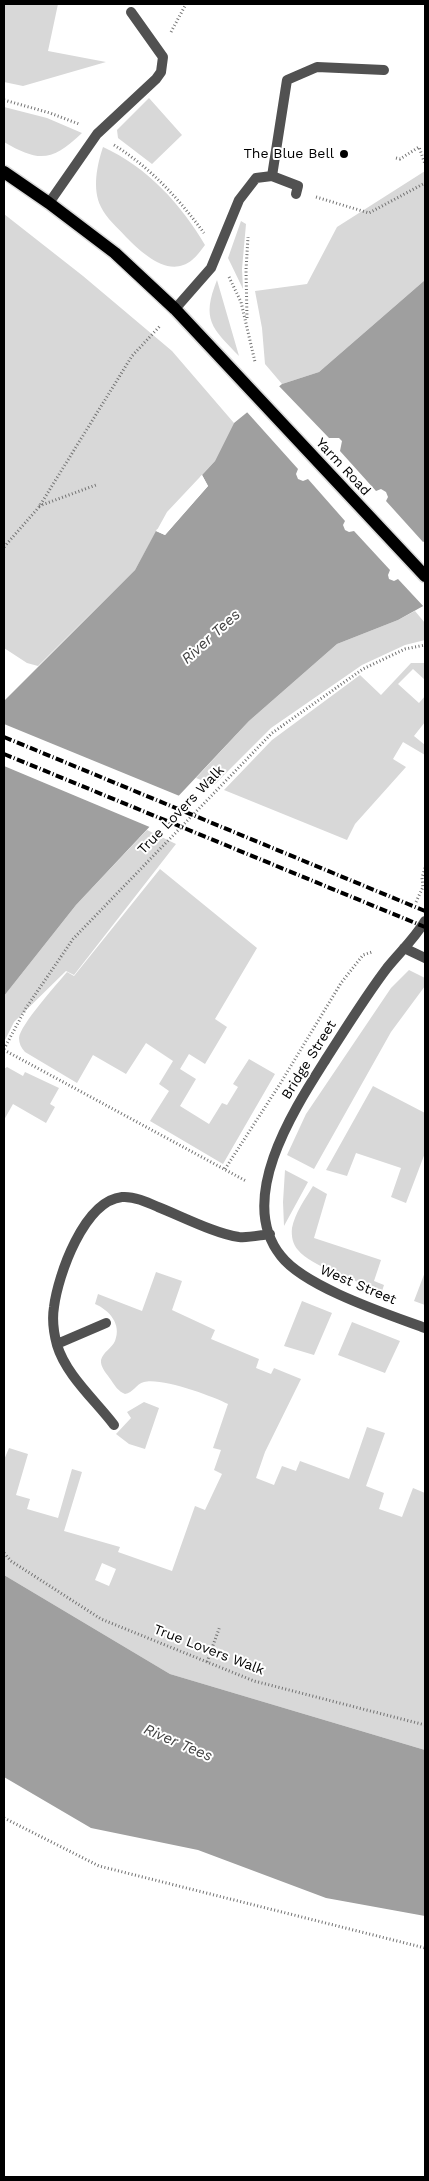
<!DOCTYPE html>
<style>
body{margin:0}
#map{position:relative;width:429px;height:2181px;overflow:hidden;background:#fff;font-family:"Work Sans",sans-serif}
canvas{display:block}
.frame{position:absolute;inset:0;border:5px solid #000;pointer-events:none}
</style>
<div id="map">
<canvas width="429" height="2181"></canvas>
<div class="frame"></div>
</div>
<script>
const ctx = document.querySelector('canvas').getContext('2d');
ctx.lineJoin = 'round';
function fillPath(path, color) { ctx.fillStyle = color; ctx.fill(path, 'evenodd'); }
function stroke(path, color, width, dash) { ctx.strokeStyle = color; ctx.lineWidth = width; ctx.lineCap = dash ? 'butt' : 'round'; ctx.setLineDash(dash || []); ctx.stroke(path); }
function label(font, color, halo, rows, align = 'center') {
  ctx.font = font + ' "Work Sans",sans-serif'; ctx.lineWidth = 4; ctx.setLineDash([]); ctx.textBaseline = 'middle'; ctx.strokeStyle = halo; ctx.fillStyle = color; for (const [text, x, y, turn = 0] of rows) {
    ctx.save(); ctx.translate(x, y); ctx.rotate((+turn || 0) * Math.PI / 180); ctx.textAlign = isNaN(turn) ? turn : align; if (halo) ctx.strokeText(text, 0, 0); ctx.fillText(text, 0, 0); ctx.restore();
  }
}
fillPath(new Path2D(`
 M 4,4 L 58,4 L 48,51 L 106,62 L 23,86 L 4,82 Z
 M 149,98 L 182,135 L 152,164 L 118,138 L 117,130 Z
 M 4,107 L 47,118 L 82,133 C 52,161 40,163 4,142 Z
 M 103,147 C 147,167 181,204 205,245 C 201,250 197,256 192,260 C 169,279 142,253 126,237 C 118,228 106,218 101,207 C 92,189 97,165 103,147 Z
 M 425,171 L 425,280 L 319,372 L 282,384 L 265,364 L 262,328 L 255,291 L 307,284 L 337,227 Z
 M 4,214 L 83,276 L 172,351 L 234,423 L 215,461 L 167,512 L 135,570 L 38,666 L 27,663 L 4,648 Z
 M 241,221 L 246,224 L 242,269 L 243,289 L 228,258 Z
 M 217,280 L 239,356 C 212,328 201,320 217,280 Z
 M 415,611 L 425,623 L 425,640 L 405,645 L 362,665 L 271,728 L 214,785 L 196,778 L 249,721 L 337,644 L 398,620 Z
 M 411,663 L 425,663 L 425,680 L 413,669 L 398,684 L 419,703 L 425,696 L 425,722 L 414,736 L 425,745 L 425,755 L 403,742 L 393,759 L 406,767 L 355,824 L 347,840 L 224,790 L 272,740 L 360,675 L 381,695 Z
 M 147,830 L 176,844 L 74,975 L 66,971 L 14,1022 L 4,1042 L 4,996 L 76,905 Z
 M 160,869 L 257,948 L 215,1019 L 227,1027 L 205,1064 L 189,1054 L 180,1069 L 196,1079 L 180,1106 L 209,1124 L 222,1103 L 227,1105 L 238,1087 L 233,1084 L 249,1059 L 275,1074 L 223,1164 L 150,1121 L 169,1091 L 159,1084 L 173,1061 L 146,1043 L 126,1074 L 93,1055 L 77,1083 L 25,1052 C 21,1048 19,1043 19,1038 C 20,1025 57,984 67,972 L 74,976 Z
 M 409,970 L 425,978 L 425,986 L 391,1032 L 314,1169 L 287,1155 L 306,1114 L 391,988 Z
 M 7,1067 L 23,1076 L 25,1072 L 59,1088 L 50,1104 L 55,1107 L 46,1123 L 13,1104 L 4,1120 L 4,1069 Z
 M 373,1086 L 425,1113 L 425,1153 L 406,1203 L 391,1197 L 401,1168 L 356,1153 L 347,1176 L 326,1170 Z
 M 285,1170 L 308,1182 L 284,1226 L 283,1202 Z
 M 313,1186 L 327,1194 L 314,1238 L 381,1260 L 374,1281 L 384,1285 L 382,1291 C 362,1283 310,1266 298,1250 C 293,1245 291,1236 292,1228 C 295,1213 305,1199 313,1186 Z
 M 156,1272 L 182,1281 L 172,1310 L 215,1330 L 211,1339 L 259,1359 L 256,1368 L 271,1374 L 274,1368 L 301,1379 L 265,1452 L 256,1478 L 274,1485 L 282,1466 L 296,1471 L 300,1461 L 349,1479 L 367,1427 L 385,1433 L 366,1486 L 384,1493 L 379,1509 L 402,1517 L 413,1488 L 425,1493 L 425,1750 L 170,1674 L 4,1575 L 4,1460 L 9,1448 L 28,1454 L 16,1495 L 30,1499 L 27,1509 L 58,1518 L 72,1469 L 82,1472 L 64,1531 L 120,1547 L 118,1552 L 172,1571 L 195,1506 L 205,1510 L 222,1474 L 214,1470 L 221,1450 L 213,1448 L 228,1404 C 213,1396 160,1377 144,1382 C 136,1384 133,1393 125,1394 C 118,1391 115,1386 111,1380 C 107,1374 100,1367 101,1360 C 103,1352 112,1348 115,1341 C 122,1324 109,1310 95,1304 L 98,1294 L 142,1311 ZM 102,1563 L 116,1569 L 109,1586 L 95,1580 Z
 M 425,1272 L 425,1305 L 414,1301 Z
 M 302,1301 L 332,1313 L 314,1355 L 284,1346 Z
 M 352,1322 L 400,1341 L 385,1373 L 338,1355 Z
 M 144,1402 L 159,1408 L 145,1449 L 129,1444 L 116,1434 L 131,1418 L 127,1412 Z`), '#d8d8d8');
fillPath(new Path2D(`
 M 425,280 L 425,605 L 398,620 L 337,644 L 249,721 L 76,905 L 4,996 L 4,701 L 135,570 L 156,531 L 165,535 L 208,486 L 202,475 L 215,461 L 234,423 L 282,384 L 319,372 Z
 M 4,1575 L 170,1674 L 425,1750 L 425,1916 L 326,1898 L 198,1850 L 91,1828 L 4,1777 Z`), '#9f9f9f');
fillPath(new Path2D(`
 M 278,385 L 329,438 L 339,438 L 342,441 L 340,451 L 376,491 L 381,489 L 386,492 L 388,497 L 386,501 L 423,542 L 425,541 L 425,608 L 398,579 L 394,581 L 389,579 L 388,575 L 390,570 L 354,531 L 349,532 L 345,530 L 343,525 L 345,521 L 308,479 L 303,481 L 298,479 L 296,474 L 298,469 L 246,411 Z
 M 202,475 L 208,486 L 165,535 L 156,531 L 157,529 L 165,532 L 205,486 L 200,477 Z
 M 4,724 L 182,797 L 152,828 L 4,766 Z`), '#fff');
const primary = new Path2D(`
 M 4,172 L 49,203 L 115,253 L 175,309 L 425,576`);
stroke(primary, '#dbdbdb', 15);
stroke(new Path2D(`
 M 171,32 L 186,4
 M 4,100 L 50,113 L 79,124
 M 114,145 C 151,168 178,198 204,233
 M 396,158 L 400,159 L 419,147 L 425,164
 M 316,197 L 369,213 L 425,183
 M 229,277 L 241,302 L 255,362
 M 247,318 L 246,270 L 248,237
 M 39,506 L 96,485
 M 4,547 L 39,507 L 132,356 L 160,326
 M 416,902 L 423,887 L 422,878 L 425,868
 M 4,1049 L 26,1008 L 73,939 L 272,733 L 363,669 L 405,649 L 425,645
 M 4,1050 L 246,1181
 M 225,1169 L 280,1084 L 341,983 L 363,955 L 372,952
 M 4,1553 L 11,1561 L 101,1619 L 254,1681 L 425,1725
 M 207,1662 L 220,1626
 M 4,1818 L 99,1866 L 425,1948`), '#737373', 3, [1, 2.5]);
stroke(new Path2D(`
 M 272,176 L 287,80 L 317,67 L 384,70
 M 49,203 L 97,134 L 156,79 L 161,72 L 163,57 L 131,12
 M 175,309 L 211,268 L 239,200 L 256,178 L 272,176 L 298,186 L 296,194`), '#515151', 10);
stroke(new Path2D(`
 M 425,921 C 415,938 400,952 387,968 C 365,997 346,1028 326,1059 C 295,1108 235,1199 281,1256 C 305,1287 387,1314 425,1328
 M 404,948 L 425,958
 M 57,1344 L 106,1323
 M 114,1425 C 95,1400 66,1375 57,1345 C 54,1334 52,1319 54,1307 C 58,1275 84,1201 122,1197 C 134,1196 147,1202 158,1207 C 181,1216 216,1234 239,1237 C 249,1238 260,1235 270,1234`), '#515151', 10);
stroke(primary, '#000', 12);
stroke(new Path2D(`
 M 4,737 L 425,911
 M 4,754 L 425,927`), '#000', 4, [8, 2.5, 1, 2.5]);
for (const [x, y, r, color] of [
 [344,154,5,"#000"]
]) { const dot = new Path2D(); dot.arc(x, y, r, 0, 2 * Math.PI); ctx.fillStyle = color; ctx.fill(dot); stroke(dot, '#fff', 2); }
label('14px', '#000', '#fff', [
 ["The Blue Bell",334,154]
], 'right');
label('14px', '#000', '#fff', [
 ["Yarm Road",343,467,47],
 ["True Lovers Walk",181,810,-46],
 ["Bridge Street",309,1060,-58],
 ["West Street",358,1285,23],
 ["True Lovers Walk",209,1650,21]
]);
label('italic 15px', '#404040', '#fff', [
 ["River Tees",211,637,-42],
 ["River Tees",178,1743,23]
]);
</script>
